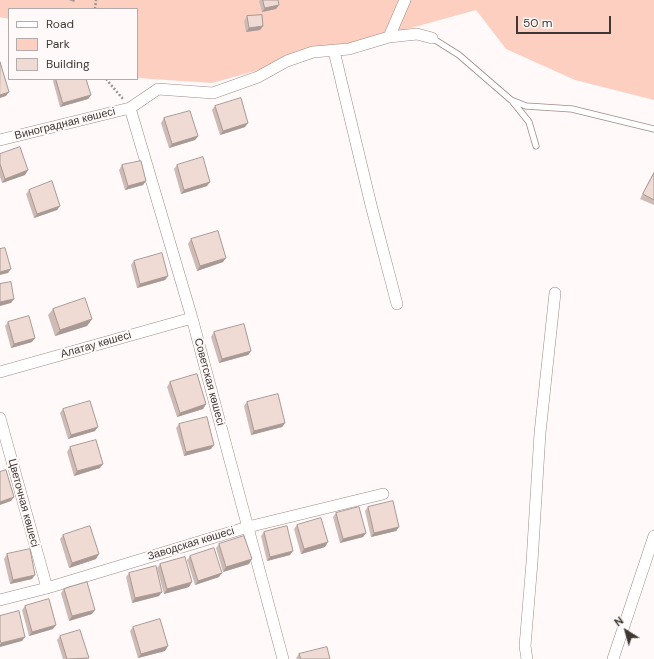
<!DOCTYPE html>
<meta charset="utf-8">
<style>
body{margin:0}
#map{position:relative;width:654px;height:659px;overflow:hidden;background:#fffaf9;font-family:"DM Sans",sans-serif}
canvas{display:block}
.legend{position:absolute;left:8px;top:8px;width:130px;height:72px;box-sizing:border-box;background:#fffaf9;border:1px solid #b2acaa;margin:0;padding:5px 7px;list-style:none;font-size:12px;color:#3f3734}
.legend li{display:flex;align-items:center;gap:8px;height:20px}
.legend b{width:20px;border:1px solid #b2acaa}
.north{position:absolute;left:606px;top:611px;width:40px;height:40px;-webkit-text-stroke:3px #fffaf9;paint-order:stroke;rotate:323deg;font-size:11px;font-weight:700;line-height:16px;text-align:center;color:#3f3734}
.north::after{content:'';display:block;margin:auto;width:14px;height:18px;background:#3f3734;clip-path:polygon(50% 0,100% 100%,50% 72%,0 100%)}
.scale{position:absolute;left:516px;top:16px;width:95px;height:18px;box-sizing:border-box;border:2px solid #3f3734;border-top:0;padding-left:5px;font-size:12px;line-height:14px;white-space:nowrap;color:#3f3734;-webkit-text-stroke:3px #fffaf9;paint-order:stroke}
</style>
<div id="map">
<canvas width="654" height="659"></canvas>
<ul class="legend">
<li><b style="height:5px;background:#fff"></b>Road</li>
<li><b style="height:11px;background:#fdcfc1"></b>Park</li>
<li><b style="height:11px;background:#f0dad4"></b>Building</li>
</ul>
<div class="north">N</div>
<div class="scale">50 m</div>
</div>
<script>
const ctx = document.querySelector('canvas').getContext('2d');
ctx.lineJoin = 'round';
function fillPath(path, color) { ctx.fillStyle = color; ctx.fill(path, 'evenodd'); }
function stroke(path, color, width, dash) { ctx.strokeStyle = color; ctx.lineWidth = width; ctx.lineCap = dash ? 'butt' : 'round'; ctx.setLineDash(dash || []); ctx.stroke(path); }
function label(font, color, halo, rows, align = 'center') {
  ctx.font = font + ' "DM Sans",sans-serif'; ctx.lineWidth = 4; ctx.setLineDash([]); ctx.textBaseline = 'middle'; ctx.strokeStyle = halo; ctx.fillStyle = color; for (const [text, x, y, turn = 0] of rows) {
    ctx.save(); ctx.translate(x, y); ctx.rotate((+turn || 0) * Math.PI / 180); ctx.textAlign = isNaN(turn) ? turn : align; if (halo) ctx.strokeText(text, 0, 0); ctx.fillText(text, 0, 0); ctx.restore();
  }
}
fillPath(new Path2D(`
 M 0,0 L 654,0 L 654,100 L 575,80 L 506,49 L 476,10 L 212,83 L 137,78 L 137,9 L 9,9 L 9,19 L 0,17 Z`), '#fdcfc1');
const lane = new Path2D(`
 M 432,38 L 459,55 L 511,100 L 526,106 L 572,109 L 654,129
 M 513,102 L 529,122 L 536,146`);
const street = new Path2D(`
 M 389,37 L 405,0
 M 334,51 L 371,205 L 397,304
 M 130,108 L 192,318 L 283,659
 M 0,140 L 130,108 L 158,89 L 213,93 L 258,77 L 287,61 L 313,52 L 349,49 L 389,37 L 417,34 L 432,38
 M 0,372 L 192,318
 M 0,418 L 47,588
 M 0,600 L 47,588 L 248,527 L 383,494
 M 527,659 L 525,646 L 532,562 L 540,433 L 555,293
 M 613,659 L 654,536`);
stroke(lane, '#9f8b85', 7);
stroke(street, '#9f8b85', 12);
stroke(new Path2D(`
 M 95,9 L 96,0
 M 106,79 L 123,99`), '#999391', 2.5, [2, 2]);
stroke(lane, '#fff', 5.5);
stroke(street, '#fff', 11);
fillPath(new Path2D(`
 M 260,0 L 278,0 L 276,9 L 262,12 L 259,1 Z
 M 247,16 L 263,26 L 260,30 L 246,32 L 244,21 Z
 M 54,79 L 86,79 L 91,95 L 88,99 L 60,107 L 53,81 Z
 M 215,106 L 245,127 L 220,135 L 212,110 Z
 M 164,118 L 198,136 L 195,140 L 169,148 L 161,123 Z
 M 0,154 L 28,170 L 25,175 L 2,183 L 0,177 Z
 M 122,165 L 146,181 L 143,185 L 125,190 L 119,170 Z
 M 177,165 L 207,186 L 181,194 L 174,169 Z
 M 654,172 L 654,205 L 640,199 Z
 M 29,190 L 60,206 L 57,210 L 34,218 L 26,194 Z
 M 191,239 L 223,262 L 197,271 L 188,244 Z
 M 134,261 L 168,276 L 165,280 L 137,288 L 131,265 Z
 M 53,309 L 92,319 L 87,326 L 55,336 L 48,315 Z
 M 8,322 L 32,342 L 11,348 L 5,326 Z
 M 214,332 L 251,351 L 248,355 L 219,363 L 211,337 Z
 M 170,382 L 206,404 L 203,409 L 177,417 L 167,387 Z
 M 247,402 L 285,423 L 282,427 L 251,435 L 244,406 Z
 M 63,409 L 95,431 L 68,439 L 60,413 Z
 M 179,424 L 211,449 L 184,456 L 176,428 Z
 M 70,447 L 100,468 L 74,476 L 67,452 Z
 M 368,507 L 399,527 L 396,531 L 371,537 L 365,511 Z
 M 336,513 L 366,533 L 363,537 L 340,543 L 333,517 Z
 M 297,525 L 325,547 L 301,554 L 294,529 Z
 M 264,532 L 290,555 L 267,561 L 261,536 Z
 M 63,535 L 96,559 L 69,568 L 60,539 Z
 M 219,544 L 249,564 L 223,572 L 216,548 Z
 M 7,554 L 32,579 L 10,584 L 4,559 Z
 M 190,556 L 219,577 L 195,585 L 187,560 Z
 M 160,564 L 189,587 L 164,594 L 157,568 Z
 M 129,573 L 159,596 L 132,603 L 126,577 Z
 M 64,589 L 92,614 L 69,621 L 61,593 Z
 M 25,606 L 53,629 L 29,636 L 22,610 Z
 M 133,627 L 165,651 L 138,658 L 130,631 Z
 M 60,636 L 88,659 L 63,659 L 57,640 Z
 M 299,654 L 330,659 L 297,659 L 296,658 Z`), '#cebbb6');
fillPath(new Path2D(`
 M 69,0 L 75,0 L 74,2 Z
 M 279,5 L 276,9 L 262,12 L 265,8 Z
 M 263,26 L 260,30 L 246,32 L 249,28 Z
 M 9,92 L 6,96 L 0,98 L 0,95 Z
 M 91,95 L 88,99 L 60,107 L 63,103 Z
 M 248,123 L 245,127 L 220,135 L 223,131 Z
 M 198,136 L 195,140 L 169,148 L 172,144 Z
 M 28,170 L 25,175 L 2,183 L 5,179 Z
 M 146,181 L 143,185 L 125,190 L 128,186 Z
 M 210,182 L 207,186 L 181,194 L 184,190 Z
 M 60,206 L 57,210 L 34,218 L 37,214 Z
 M 226,258 L 223,262 L 197,271 L 200,266 Z
 M 11,269 L 8,273 L 0,275 L 0,272 Z
 M 168,276 L 165,280 L 137,288 L 140,284 Z
 M 14,299 L 11,303 L 0,306 L 0,302 Z
 M 92,319 L 87,326 L 55,336 L 60,330 Z
 M 35,338 L 32,342 L 11,348 L 14,344 Z
 M 251,351 L 248,355 L 219,363 L 222,359 Z
 M 206,404 L 203,409 L 177,417 L 180,413 Z
 M 285,423 L 282,427 L 251,435 L 254,431 Z
 M 98,427 L 95,431 L 68,439 L 71,435 Z
 M 214,445 L 211,449 L 184,456 L 186,452 Z
 M 103,464 L 100,468 L 74,476 L 77,471 Z
 M 14,497 L 11,501 L 0,505 L 0,502 Z
 M 399,527 L 396,531 L 371,537 L 374,533 Z
 M 366,533 L 363,537 L 340,543 L 343,539 Z
 M 328,542 L 325,547 L 301,554 L 304,549 Z
 M 293,551 L 290,555 L 267,561 L 270,557 Z
 M 99,554 L 96,559 L 69,568 L 72,563 Z
 M 252,559 L 249,564 L 223,572 L 226,567 Z
 M 222,573 L 219,577 L 195,585 L 198,581 Z
 M 35,575 L 32,579 L 10,584 L 13,580 Z
 M 192,582 L 189,587 L 164,594 L 167,589 Z
 M 162,592 L 159,596 L 132,603 L 135,598 Z
 M 95,610 L 92,614 L 69,621 L 72,616 Z
 M 56,625 L 53,629 L 29,636 L 32,632 Z
 M 25,637 L 22,641 L 0,647 L 0,644 L 1,643 Z
 M 168,646 L 165,651 L 138,658 L 141,654 Z`), '#a89994');
const building = new Path2D(`
 M 263,0 L 278,0 L 279,5 L 265,8 Z
 M 262,15 L 263,26 L 249,28 L 247,16 Z
 M 0,62 L 9,92 L 0,95 Z
 M 56,79 L 86,79 L 91,95 L 63,103 Z
 M 241,98 L 248,123 L 223,131 L 215,106 Z
 M 190,111 L 198,136 L 172,144 L 164,118 Z
 M 20,147 L 28,170 L 5,179 L 0,164 L 0,154 Z
 M 203,157 L 210,182 L 184,190 L 177,165 Z
 M 141,161 L 146,181 L 128,186 L 122,165 Z
 M 654,173 L 654,200 L 643,194 Z
 M 52,181 L 60,206 L 37,214 L 29,190 Z
 M 218,231 L 226,258 L 200,266 L 191,239 Z
 M 5,248 L 11,269 L 0,272 L 0,249 Z
 M 162,253 L 168,276 L 140,284 L 134,261 Z
 M 11,282 L 14,299 L 0,302 L 0,284 Z
 M 85,298 L 92,319 L 60,330 L 53,309 Z
 M 29,316 L 35,338 L 14,344 L 8,322 Z
 M 244,324 L 251,351 L 222,359 L 214,332 Z
 M 197,374 L 206,404 L 180,413 L 170,382 Z
 M 278,394 L 285,423 L 254,431 L 247,402 Z
 M 90,401 L 98,427 L 71,435 L 63,409 Z
 M 207,417 L 214,445 L 186,452 L 179,424 Z
 M 96,440 L 103,464 L 77,471 L 70,447 Z
 M 6,470 L 14,497 L 0,502 L 0,472 Z
 M 393,501 L 399,527 L 374,533 L 368,507 Z
 M 359,507 L 366,533 L 343,539 L 336,513 Z
 M 321,518 L 328,542 L 304,549 L 297,525 Z
 M 90,526 L 99,554 L 72,563 L 63,535 Z
 M 287,526 L 293,551 L 270,557 L 264,532 Z
 M 244,536 L 252,559 L 226,567 L 219,544 Z
 M 214,548 L 222,573 L 198,581 L 190,556 Z
 M 30,549 L 35,575 L 13,580 L 7,554 Z
 M 185,557 L 192,582 L 167,589 L 160,564 Z
 M 156,566 L 162,592 L 135,598 L 129,573 Z
 M 87,582 L 95,610 L 72,616 L 64,589 Z
 M 49,599 L 56,625 L 32,632 L 25,606 Z
 M 19,611 L 25,637 L 1,643 L 0,640 L 0,616 Z
 M 160,619 L 168,646 L 141,654 L 133,627 Z
 M 80,630 L 89,658 L 67,659 L 60,636 Z
 M 327,647 L 330,659 L 301,659 L 299,654 Z`);
fillPath(building, '#f0dad4');
stroke(building, '#a89994', 1);
label('11px', '#3f3734', '#fffaf9', [
 ["Виноградная көшесі",65,124,-14],
 ["Алатау көшесі",96,345,-16],
 ["Советская көшесі",209,382,75],
 ["Цветочная көшесі",23,503,75],
 ["Заводская көшесі",191,544,-17]
]);
</script>
